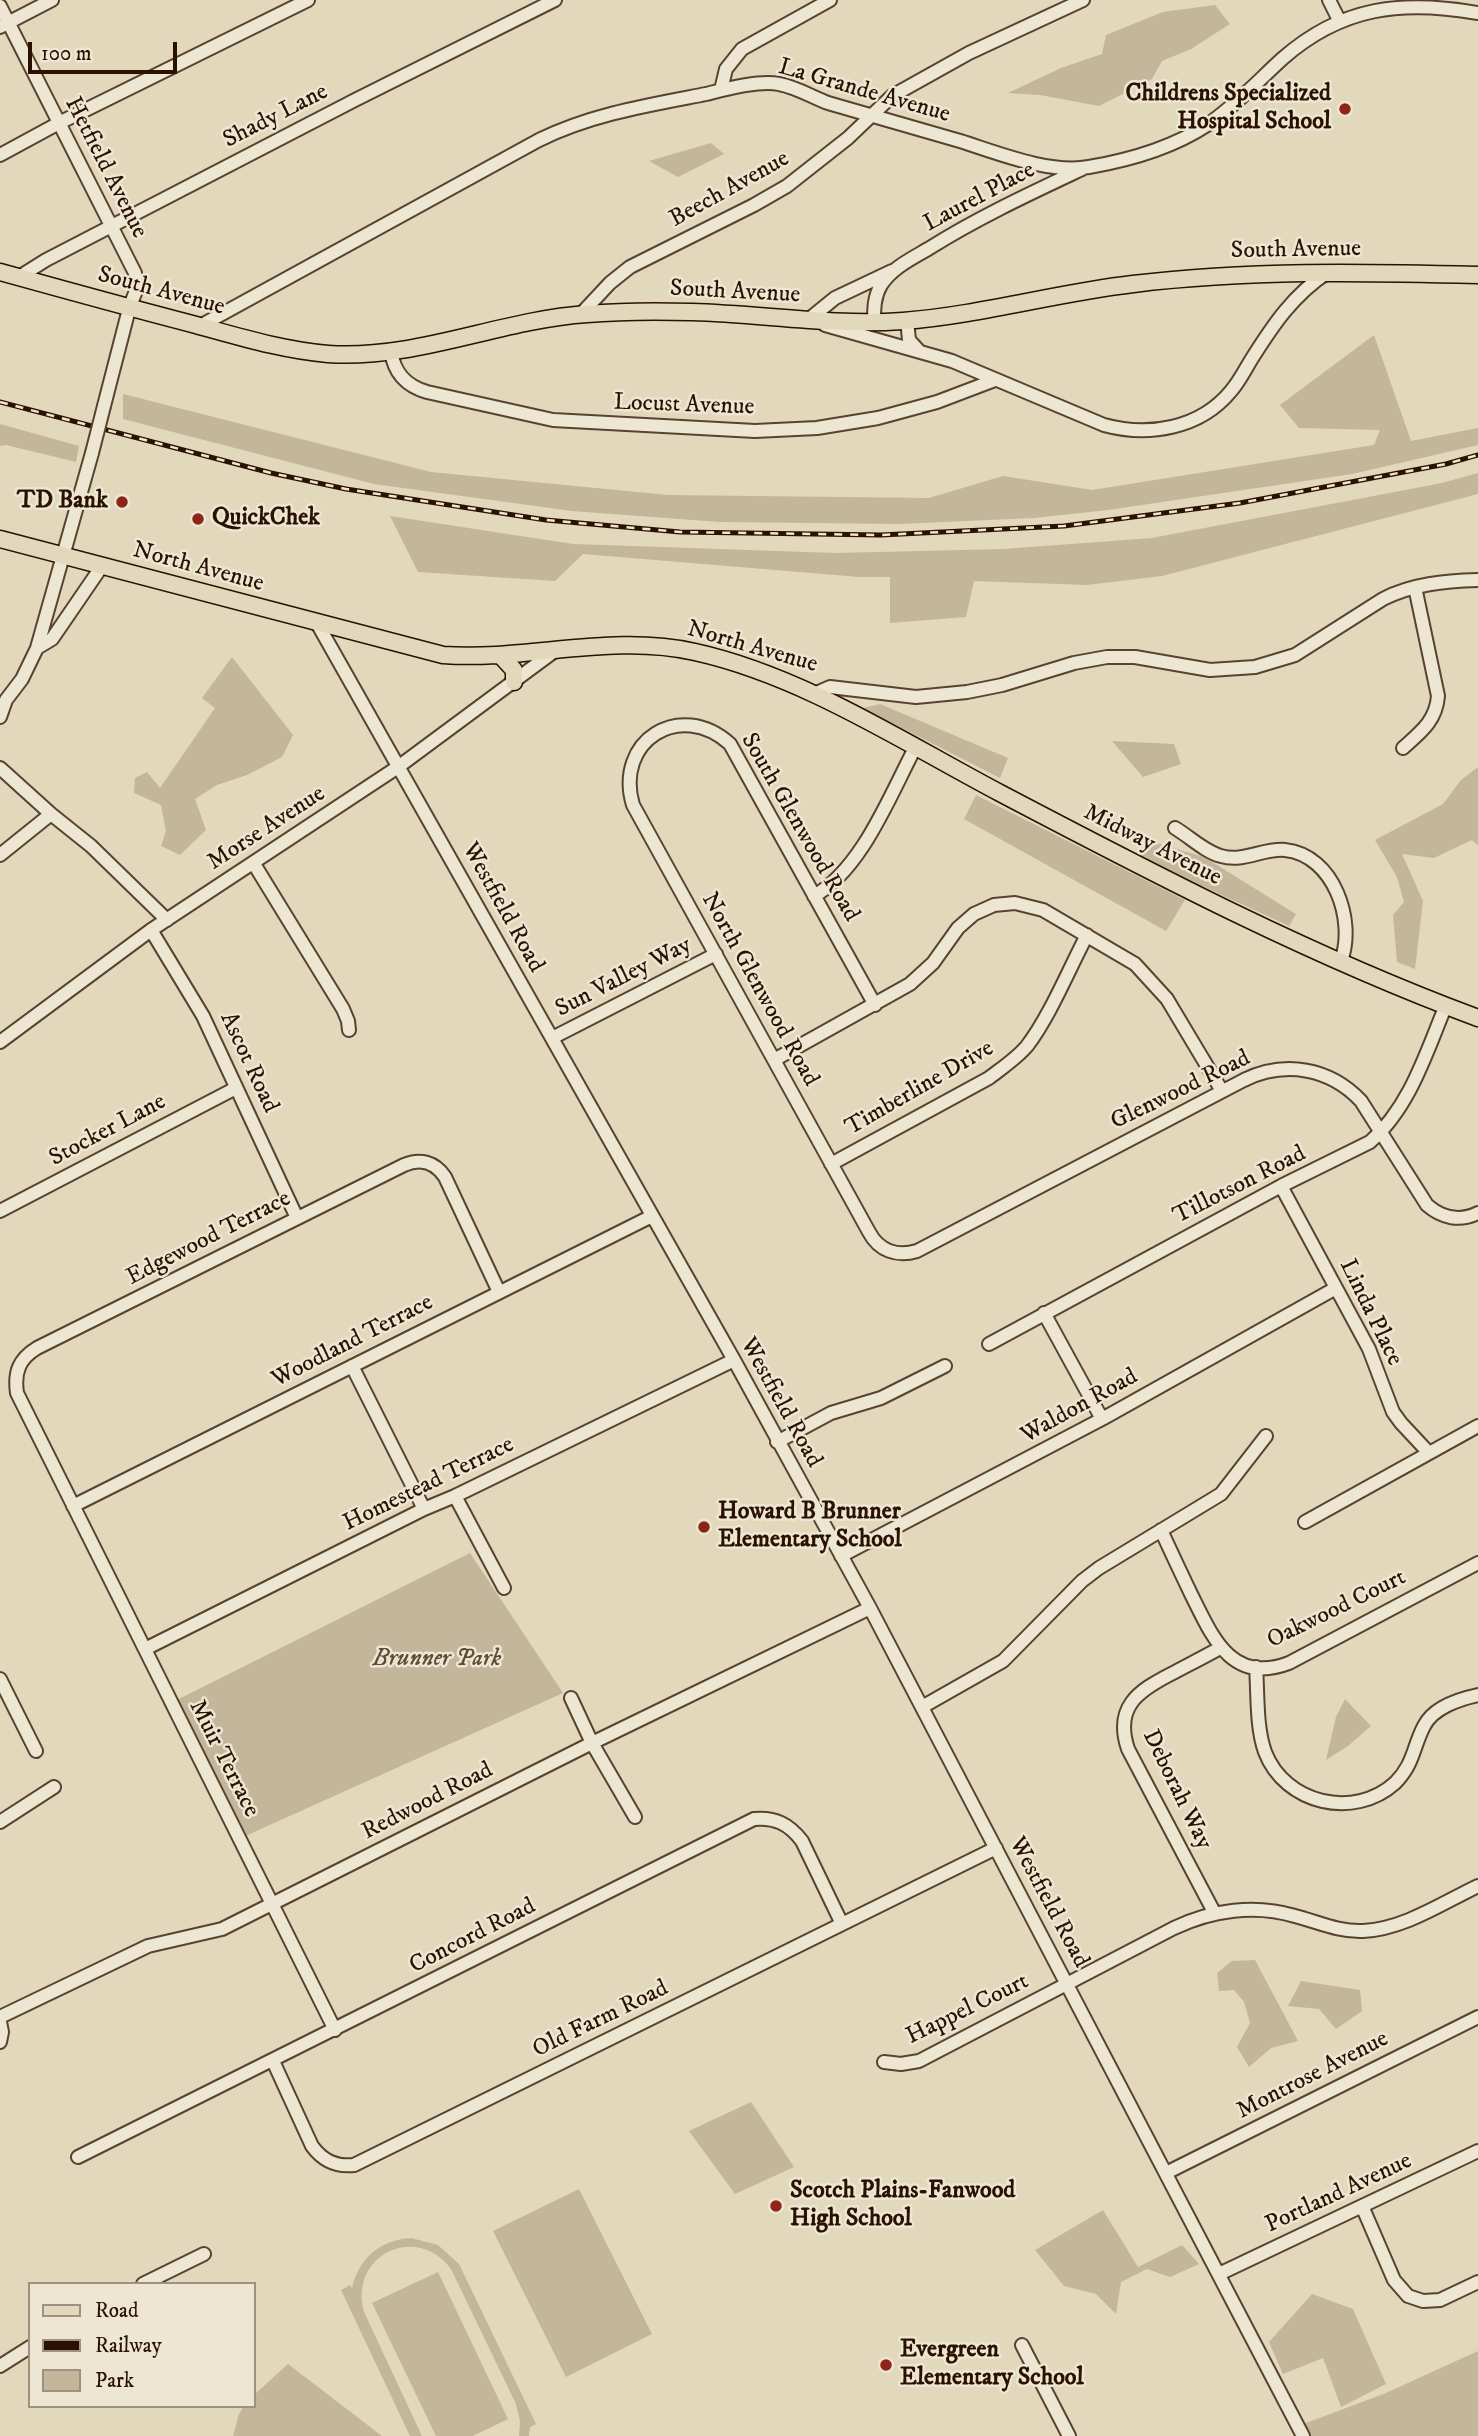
<!DOCTYPE html>
<style>
body{margin:0}
#map{position:relative;width:1478px;height:2436px;overflow:hidden;background:#e2d8bb;font-family:"IM FELL DW Pica",serif}
canvas{display:block}
.legend{position:absolute;left:28px;top:2282px;width:228px;height:126px;box-sizing:border-box;background:#ece6d3;border:2px solid #9f917f;margin:0;padding:9px 12px;list-style:none;font-size:21px;color:#2b1100}
.legend li{display:flex;align-items:center;gap:14px;height:35px}
.legend b{width:35px;border:2px solid #9f917f}
.scale{position:absolute;left:28px;top:42px;width:149px;height:32px;box-sizing:border-box;border:4px solid #2b1100;border-top:0;padding-left:9px;font-size:21px;line-height:24px;white-space:nowrap;color:#2b1100;-webkit-text-stroke:5px #ece6d3;paint-order:stroke}
</style>
<div id="map">
<canvas width="1478" height="2436"></canvas>
<ul class="legend">
<li><b style="height:9px;background:#e2d8bb"></b>Road</li>
<li><b style="height:9px;background:#2b1100"></b>Railway</li>
<li><b style="height:19px;background:#c3b69b"></b>Park</li>
</ul>
<div class="scale">100 m</div>
</div>
<script>
const ctx = document.querySelector('canvas').getContext('2d');
ctx.lineJoin = 'round';
function fillPath(path, color) { ctx.fillStyle = color; ctx.fill(path, 'evenodd'); }
function stroke(path, color, width, dash) { ctx.strokeStyle = color; ctx.lineWidth = width; ctx.lineCap = dash ? 'butt' : 'round'; ctx.setLineDash(dash || []); ctx.stroke(path); }
function label(font, color, halo, rows, align = 'center') {
  ctx.font = font + ' "IM FELL DW Pica",serif'; ctx.lineWidth = 5; ctx.setLineDash([]); ctx.textBaseline = 'middle'; ctx.strokeStyle = halo; ctx.fillStyle = color; for (const [text, x, y, turn = 0] of rows) {
    ctx.save(); ctx.translate(x, y); ctx.rotate((+turn || 0) * Math.PI / 180); ctx.textAlign = isNaN(turn) ? turn : align; if (halo) ctx.strokeText(text, 0, 0); ctx.fillText(text, 0, 0); ctx.restore();
  }
}
fillPath(new Path2D(`
 M 1215,5 L 1230,24 L 1191,49 L 1162,61 L 1152,79 L 1099,106 L 1040,95 L 1008,93 L 1061,68 L 1102,54 L 1106,35 L 1163,12 Z
 M 711,143 L 724,154 L 678,177 L 649,161 Z
 M 1374,335 L 1411,441 L 1478,428 L 1478,445 L 1352,474 L 1108,510 L 1034,518 L 899,524 L 720,522 L 572,511 L 374,484 L 123,419 L 123,394 L 431,472 L 668,495 L 929,498 L 1003,476 L 1092,490 L 1374,445 L 1380,430 L 1299,428 L 1280,405 Z
 M 0,424 L 79,446 L 76,462 L 6,445 L 0,446 Z
 M 1478,473 L 1478,494 L 1162,576 L 1087,585 L 974,581 L 966,617 L 890,623 L 890,577 L 859,577 L 583,554 L 555,581 L 418,572 L 390,516 L 573,544 L 836,553 L 1003,549 L 1152,538 L 1442,483 Z
 M 232,657 L 293,735 L 282,757 L 247,775 L 217,785 L 195,799 L 206,830 L 180,855 L 161,846 L 166,831 L 161,805 L 134,793 L 135,778 L 147,772 L 160,788 L 215,708 L 202,698 Z
 M 880,704 L 1008,758 L 1000,778 L 863,708 Z
 M 1112,741 L 1174,744 L 1181,764 L 1143,777 Z
 M 1478,767 L 1478,845 L 1472,840 L 1434,858 L 1402,854 L 1423,901 L 1415,969 L 1397,962 L 1393,915 L 1404,902 L 1397,877 L 1375,840 L 1443,804 L 1461,780 Z
 M 976,795 L 1185,900 L 1166,931 L 964,819 Z
 M 1146,840 L 1204,857 L 1296,914 L 1289,926 L 1137,856 Z
 M 470,1553 L 563,1693 L 243,1837 L 175,1701 Z
 M 1345,1699 L 1371,1726 L 1348,1746 L 1326,1760 L 1336,1717 Z
 M 1255,1960 L 1298,2041 L 1271,2048 L 1249,2067 L 1237,2047 L 1250,2023 L 1244,2002 L 1234,1990 L 1219,1991 L 1217,1973 L 1232,1961 Z
 M 1301,1981 L 1360,1990 L 1362,2011 L 1336,2029 L 1319,2009 L 1288,2006 Z
 M 751,2102 L 794,2167 L 735,2194 L 689,2131 Z
 M 579,2189 L 652,2334 L 566,2377 L 493,2231 Z
 M 1103,2210 L 1138,2267 L 1182,2245 L 1199,2264 L 1170,2277 L 1147,2269 L 1121,2282 L 1116,2314 L 1096,2294 L 1064,2286 L 1035,2250 Z
 M 411,2238 L 438,2245 L 459,2264 L 536,2424 L 530,2427 L 529,2436 L 519,2436 L 520,2421 L 516,2404 L 451,2269 C 416,2222 348,2256 364,2312 L 422,2436 L 410,2436 L 341,2290 L 350,2285 L 352,2288 C 359,2258 380,2240 411,2238 Z
 M 438,2272 L 508,2419 L 473,2436 L 436,2436 L 372,2303 Z
 M 1312,2294 L 1353,2309 L 1386,2384 L 1341,2407 L 1323,2358 L 1283,2374 L 1269,2342 Z
 M 1478,2351 L 1478,2436 L 1303,2436 L 1298,2426 L 1386,2393 Z
 M 288,2364 L 382,2436 L 233,2436 L 239,2414 L 244,2406 L 254,2406 L 254,2395 Z`), '#c3b69b');
const minor = new Path2D(`
 M 1329,0 L 1339,20
 M 0,6 L 135,273 L 137,288 L 129,309 L 104,406
 M 0,27 L 52,0
 M 721,90 L 726,69 L 742,49 L 830,0
 M 0,155 L 59,123 L 308,0
 M 19,277 L 46,260 L 355,100 L 555,0
 M 581,314 L 610,283 L 630,267 L 754,205 L 787,186 L 848,138 L 892,96 L 969,53 L 1083,0
 M 808,320 L 835,298 L 892,271
 M 907,320 L 909,340 L 920,352
 M 874,322 C 874,309 874,297 881,285 C 892,268 911,259 928,249 C 977,218 1029,194 1082,169
 M 825,325 L 952,361 L 1104,425 C 1148,437 1200,429 1231,391 C 1239,382 1245,370 1251,360 C 1273,325 1293,295 1328,272
 M 200,326 L 539,140 C 592,114 649,105 706,94 C 726,89 759,80 779,84 C 796,87 812,97 828,103 C 872,116 916,128 960,141 C 998,153 1049,174 1089,167 C 1130,160 1172,148 1207,125 C 1235,106 1258,81 1282,59 C 1342,6 1402,0 1478,13
 M 391,351 C 394,373 406,386 427,392 L 553,420 L 755,431 L 817,428 L 878,418 L 937,402 L 995,380
 M 317,623 L 734,1360 L 870,1608 L 1303,2436
 M 37,648 L 52,639 L 102,566
 M 814,694 L 830,687 L 916,697 L 967,692 L 1002,685 L 1074,663 L 1107,657 L 1135,657 L 1210,670 L 1255,667 L 1295,655 L 1383,599 C 1412,584 1445,581 1478,580
 M 0,717 L 6,700 L 22,679 L 37,648 L 92,453
 M 1403,748 C 1421,732 1436,721 1438,696 L 1415,587
 M 0,768 L 51,814 L 91,846 L 167,920
 M 1175,828 C 1190,837 1205,852 1221,856 C 1243,863 1263,848 1285,850 C 1334,855 1356,921 1341,961
 M 0,855 L 51,814
 M 254,864 L 343,1009 L 348,1021 L 349,1030
 M 814,896 C 862,869 890,795 915,748
 M 151,930 L 203,1016 L 297,1218
 M 875,1005 L 730,744 C 680,699 614,741 633,805 L 869,1232 C 879,1251 897,1257 917,1251 L 1244,1080 C 1285,1060 1330,1068 1361,1101 L 1427,1205 C 1442,1218 1460,1222 1478,1213
 M 552,1038 L 716,954
 M 0,1042 L 151,930 L 398,767 L 556,650
 M 774,1060 L 910,984 L 933,963 L 958,928 L 974,914 L 994,905 L 1015,903 L 1043,910 L 1135,964 L 1167,999 L 1222,1091
 M 831,1164 L 989,1078 C 1002,1068 1017,1058 1027,1046 C 1050,1016 1069,969 1087,935
 M 1281,1186 L 1369,1349 L 1393,1412 L 1401,1423 L 1429,1453
 M 0,1211 L 236,1088
 M 1044,1313 L 1102,1419
 M 989,1344 L 1281,1186 L 1370,1142 C 1410,1107 1426,1053 1446,1005
 M 352,1366 L 424,1509
 M 777,1442 L 831,1413 L 881,1398 L 945,1366
 M 455,1496 L 504,1588
 M 73,1506 L 652,1216
 M 1305,1522 L 1478,1426
 M 1161,1530 C 1171,1552 1181,1573 1191,1594 C 1212,1636 1231,1685 1289,1663 L 1478,1563
 M 841,1556 L 1102,1419 L 1336,1288
 M 145,1649 L 424,1509 L 455,1496 L 734,1360
 M 1256,1667 C 1258,1694 1256,1727 1265,1752 C 1285,1804 1354,1820 1395,1783 C 1414,1764 1413,1747 1424,1726 C 1433,1708 1459,1699 1478,1695
 M 0,1679 L 36,1751
 M 571,1698 L 592,1743 L 635,1817
 M 922,1707 L 1003,1661 L 1082,1581 L 1099,1568 L 1221,1494 L 1266,1436
 M 0,1822 L 54,1787
 M 1215,1914 L 1128,1749 C 1114,1707 1138,1691 1171,1674 C 1188,1665 1204,1657 1220,1648
 M 0,2017 L 148,1946 L 222,1929 L 592,1743 L 870,1608
 M 0,2022 L 2,2032 L 0,2042
 M 335,2030 L 17,1393 C 14,1372 19,1359 37,1348 L 404,1165 C 420,1158 435,1162 445,1177 L 499,1292
 M 273,2061 L 312,2146 C 323,2161 336,2167 354,2165 L 996,1848
 M 884,2062 L 901,2064 L 919,2061 L 1174,1928 C 1212,1910 1255,1904 1295,1916 C 1318,1922 1339,1932 1363,1931 C 1404,1929 1442,1903 1478,1886
 M 78,2157 L 754,1819 C 775,1817 789,1824 802,1841 L 842,1924
 M 1166,2173 L 1478,2017
 M 1362,2206 L 1394,2280 L 1408,2296 L 1423,2301 L 1440,2300 L 1478,2282
 M 1219,2274 L 1478,2151
 M 143,2284 L 204,2254
 M 1022,2345 L 1069,2436
 M 0,2366 L 30,2347`);
const major = new Path2D(`
 M 0,272 C 65,290 130,308 196,325 C 240,337 282,350 328,354 C 417,360 499,320 587,314 C 622,311 658,311 692,312 C 763,314 832,326 903,321 C 980,315 1056,293 1133,284 C 1248,270 1362,272 1478,275
 M 0,539 L 443,655 C 528,661 611,633 695,652 C 803,676 903,742 1000,793 C 1156,875 1313,957 1478,1018
 M 501,656 L 514,670 L 514,682`);
stroke(minor, '#59432f', 16);
stroke(major, '#2b1100', 19);
stroke(minor, '#ece6d3', 12);
stroke(major, '#e2d8bb', 16);
const rail = new Path2D(`
 M 0,402 L 271,473 L 346,489 L 546,520 L 680,532 L 881,535 L 1064,526 L 1240,503 L 1446,464 L 1478,455`);
stroke(rail, '#2b1100', 5);
stroke(rail, '#ece6d3', 2.5, [8]);
const minorBridge = new Path2D(`
 M 92,453 L 104,406`);
stroke(minorBridge, '#59432f', 16, []);
stroke(minorBridge, '#ece6d3', 12);
for (const [x, y, r, color] of [
 [1345,109,7,"#8f2418"],
 [122,502,7,"#8f2418"],
 [198,519,7,"#8f2418"],
 [704,1527,7,"#8f2418"],
 [776,2206,7,"#8f2418"],
 [886,2365,7,"#8f2418"]
]) { const dot = new Path2D(); dot.arc(x, y, r, 0, 2 * Math.PI); ctx.fillStyle = color; ctx.fill(dot); stroke(dot, '#ece6d3', 2.5); }
label('24px', '#2b1100', '#ece6d3', [
 ["La Grande Avenue",864,92,16],
 ["Shady Lane",276,117,-27],
 ["Hetfield Avenue",105,168,63],
 ["Beech Avenue",730,190,-29],
 ["Laurel Place",980,198,-28],
 ["South Avenue",1296,251,-1],
 ["South Avenue",161,292,15],
 ["South Avenue",735,293,3],
 ["Locust Avenue",684,406,2],
 ["North Avenue",198,568,15],
 ["North Avenue",752,648,16],
 ["South Glenwood Road",799,828,60],
 ["Morse Avenue",267,829,-33],
 ["Midway Avenue",1152,846,27],
 ["Westfield Road",502,908,61],
 ["Sun Valley Way",624,978,-27],
 ["North Glenwood Road",759,990,61],
 ["Ascot Road",248,1063,65],
 ["Timberline Drive",920,1089,-30],
 ["Glenwood Road",1181,1091,-26],
 ["Stocker Lane",108,1131,-28],
 ["Tillotson Road",1240,1186,-27],
 ["Edgewood Terrace",209,1239,-27],
 ["Linda Place",1370,1313,64],
 ["Woodland Terrace",353,1342,-27],
 ["Westfield Road",780,1403,61],
 ["Waldon Road",1080,1407,-29],
 ["Homestead Terrace",429,1485,-26],
 ["Oakwood Court",1337,1610,-26],
 ["Muir Terrace",223,1759,63],
 ["Deborah Way",1176,1790,64],
 ["Redwood Road",428,1802,-27],
 ["Westfield Road",1048,1903,62],
 ["Concord Road",473,1937,-27],
 ["Happel Court",968,2010,-26],
 ["Old Farm Road",601,2020,-26],
 ["Montrose Avenue",1313,2076,-27],
 ["Portland Avenue",1339,2194,-25]
]);
label('bold 24px', '#2b1100', '#ece6d3', [
 ["Childrens Specialized",1331,95,"right"],
 ["Hospital School",1331,123,"right"],
 ["TD Bank",108,502,"right"],
 ["QuickChek",212,519],
 ["Howard B Brunner",718,1513],
 ["Elementary School",718,1541],
 ["Scotch Plains-Fanwood",790,2192],
 ["High School",790,2220],
 ["Evergreen",900,2351],
 ["Elementary School",900,2379]
], 'left');
label('italic 24px', '#604b36', '#ece6d3', [
 ["Brunner Park",437,1660]
]);
</script>
